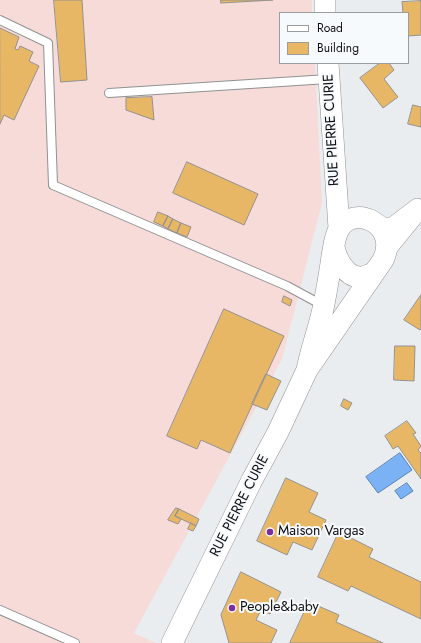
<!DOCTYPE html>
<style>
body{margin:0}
#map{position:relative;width:421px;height:643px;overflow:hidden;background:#eaedef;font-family:Jost,sans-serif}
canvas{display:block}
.legend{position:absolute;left:279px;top:12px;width:130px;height:52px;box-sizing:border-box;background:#f7fafd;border:1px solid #9a9c9e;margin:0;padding:5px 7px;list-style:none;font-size:12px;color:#0e0f10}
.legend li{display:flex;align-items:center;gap:8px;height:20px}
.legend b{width:20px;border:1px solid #9a9c9e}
</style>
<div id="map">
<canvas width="421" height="643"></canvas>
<ul class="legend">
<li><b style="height:5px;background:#fff"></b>Road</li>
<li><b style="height:11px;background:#e8b766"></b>Building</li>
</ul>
</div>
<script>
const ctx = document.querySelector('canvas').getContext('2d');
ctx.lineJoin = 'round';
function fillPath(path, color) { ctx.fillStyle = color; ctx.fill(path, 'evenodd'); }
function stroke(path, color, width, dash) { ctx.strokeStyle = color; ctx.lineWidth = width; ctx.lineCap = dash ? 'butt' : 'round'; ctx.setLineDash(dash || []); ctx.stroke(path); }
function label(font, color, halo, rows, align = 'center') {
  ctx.font = font + ' Jost,sans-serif'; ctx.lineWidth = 4; ctx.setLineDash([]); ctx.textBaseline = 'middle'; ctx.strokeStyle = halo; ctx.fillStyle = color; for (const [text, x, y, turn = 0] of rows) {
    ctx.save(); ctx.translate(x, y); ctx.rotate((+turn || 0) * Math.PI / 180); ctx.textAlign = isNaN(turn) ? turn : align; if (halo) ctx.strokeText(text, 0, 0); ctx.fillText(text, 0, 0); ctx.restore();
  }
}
fillPath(new Path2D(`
 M 0,0 L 312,0 L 312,13 L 280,13 L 280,63 L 315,63 L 322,203 L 282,359 L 134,633 L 156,643 L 0,643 Z`), '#f6dbd8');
const water = new Path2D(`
 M 400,453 L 412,470 L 378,493 L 366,477 Z
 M 407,483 L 413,491 L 401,499 L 395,491 Z`);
fillPath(water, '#7bb2f6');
stroke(water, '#5a81b1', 1);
const building = new Path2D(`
 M 54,0 L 82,0 L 87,80 L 61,82 Z
 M 221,0 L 273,0 L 221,3 Z
 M 421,1 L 421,35 L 408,36 L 408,13 L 403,13 L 402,2 Z
 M 0,28 L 19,37 L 15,49 L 18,50 L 20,46 L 33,52 L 29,61 L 39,66 L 14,120 L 4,115 L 0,124 Z
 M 380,63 L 389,63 L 394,70 L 384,79 L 398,97 L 383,108 L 360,78 Z
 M 152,97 L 154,120 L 126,110 L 126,98 Z
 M 413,105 L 421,107 L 421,127 L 408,124 Z
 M 187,162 L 258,194 L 244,225 L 173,193 Z
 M 158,212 L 168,216 L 163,226 L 154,222 Z
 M 168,216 L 173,219 L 168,229 L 163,226 Z
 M 173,219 L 181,223 L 177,233 L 168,229 Z
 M 181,223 L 191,227 L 187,237 L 177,233 Z
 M 421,295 L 421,328 L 420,330 L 404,320 Z
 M 284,296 L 292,300 L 290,306 L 282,302 Z
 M 224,309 L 284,336 L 230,453 L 201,440 L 197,449 L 167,436 Z
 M 395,346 L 415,346 L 414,381 L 394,380 Z
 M 266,374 L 281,381 L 267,410 L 252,404 Z
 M 344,399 L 352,403 L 348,410 L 341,406 Z
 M 407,421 L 416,433 L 413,434 L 421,446 L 418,450 L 421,453 L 421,479 L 398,446 L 393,449 L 385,436 Z
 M 286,478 L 318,493 L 309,512 L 326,520 L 312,550 L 293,542 L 287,555 L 257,541 Z
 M 176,508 L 179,509 L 175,516 L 181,519 L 178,524 L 168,520 Z
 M 179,509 L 199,519 L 196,526 L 175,516 Z
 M 191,523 L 196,526 L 193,531 L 188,529 Z
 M 339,532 L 373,549 L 369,557 L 421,582 L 421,619 L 351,586 L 348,591 L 318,577 Z
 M 241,572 L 281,592 L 270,614 L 261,610 L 256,620 L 277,630 L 271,643 L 229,643 L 221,615 Z
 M 309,602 L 339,615 L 336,622 L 383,643 L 290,643 Z`);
fillPath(building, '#e8b766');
stroke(building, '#949290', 1);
const lane = new Path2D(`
 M 0,20 L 48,43 L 53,185 L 287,286 L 324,306
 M 109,93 L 328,79
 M 0,610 L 75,643`);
const street = new Path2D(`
 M 379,225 L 392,225 L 417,206
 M 386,253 L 421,210`);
const secondary = new Path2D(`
 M 325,0 L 325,13
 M 328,63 L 339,228
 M 334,247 C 336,258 345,276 359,277 C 363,278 368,275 371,274
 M 172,643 L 252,480 L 278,432 L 307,370 L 383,260 C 400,225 354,203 339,229 C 334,238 334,247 332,256 C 330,272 327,288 324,304 C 320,326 311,348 307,370`);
stroke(lane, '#8f9194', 10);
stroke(street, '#8f9194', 16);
stroke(secondary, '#8f9194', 22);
stroke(lane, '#fff', 8);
stroke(street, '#fff', 15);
stroke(secondary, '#fff', 21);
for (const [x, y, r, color] of [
 [270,532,4,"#7d2c9d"],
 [232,608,4,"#7d2c9d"]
]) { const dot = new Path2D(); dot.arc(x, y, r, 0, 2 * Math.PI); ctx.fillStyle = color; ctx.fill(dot); stroke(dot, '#f7fafd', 1.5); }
label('14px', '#0e0f10', '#f7fafd', [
 ["RUE PIERRE CURIE",332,130,-93],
 ["RUE PIERRE CURIE",240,506,-63]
]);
label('14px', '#0e0f10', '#f7fafd', [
 ["Maison Vargas",278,532],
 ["People&baby",240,608]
], 'left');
</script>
